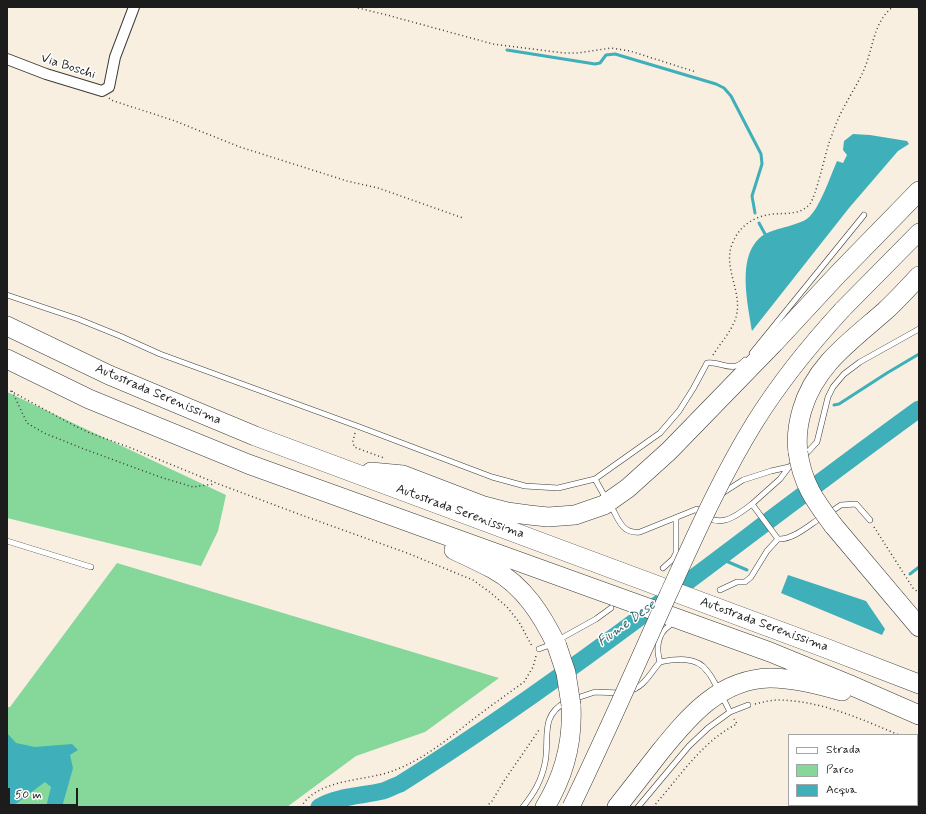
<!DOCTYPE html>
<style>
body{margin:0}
#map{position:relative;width:926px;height:814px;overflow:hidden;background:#f8efe0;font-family:Mynerve,sans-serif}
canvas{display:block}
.frame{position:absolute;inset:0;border:8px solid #1c1c1c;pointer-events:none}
.legend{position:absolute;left:788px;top:734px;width:130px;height:72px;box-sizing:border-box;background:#fff;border:1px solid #a4a4a4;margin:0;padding:5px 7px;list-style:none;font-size:12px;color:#1c1c1c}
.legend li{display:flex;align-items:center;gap:8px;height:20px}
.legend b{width:20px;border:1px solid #a4a4a4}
.scale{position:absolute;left:8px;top:788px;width:70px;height:18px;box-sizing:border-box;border:2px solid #1c1c1c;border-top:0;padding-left:5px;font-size:12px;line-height:14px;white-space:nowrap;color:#1c1c1c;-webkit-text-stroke:3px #fff;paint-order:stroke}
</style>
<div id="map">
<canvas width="926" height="814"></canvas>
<div class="frame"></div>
<ul class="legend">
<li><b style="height:5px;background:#fff"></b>Strada</li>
<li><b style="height:11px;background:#85d89a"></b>Parco</li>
<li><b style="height:11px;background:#3fafb9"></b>Acqua</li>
</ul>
<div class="scale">50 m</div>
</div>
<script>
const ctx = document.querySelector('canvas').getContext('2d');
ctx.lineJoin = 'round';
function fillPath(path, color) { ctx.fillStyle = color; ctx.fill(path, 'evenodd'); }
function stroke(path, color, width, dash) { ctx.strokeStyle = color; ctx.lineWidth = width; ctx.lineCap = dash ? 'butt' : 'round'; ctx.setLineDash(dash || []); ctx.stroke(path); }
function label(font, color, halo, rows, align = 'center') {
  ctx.font = font + ' Mynerve,sans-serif'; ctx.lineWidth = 3; ctx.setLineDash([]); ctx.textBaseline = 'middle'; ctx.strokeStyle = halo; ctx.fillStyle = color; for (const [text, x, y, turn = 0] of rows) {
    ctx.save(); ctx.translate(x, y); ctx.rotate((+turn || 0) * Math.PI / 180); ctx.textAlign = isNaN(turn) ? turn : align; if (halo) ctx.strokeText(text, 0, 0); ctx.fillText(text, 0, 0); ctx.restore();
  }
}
fillPath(new Path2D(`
 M 7,392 L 226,495 L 218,531 L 201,566 L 7,518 Z
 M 117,563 L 499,678 L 425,732 L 356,756 L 287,807 L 7,807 L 7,707 L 10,707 Z`), '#85d89a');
fillPath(new Path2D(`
 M 853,134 L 870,135 L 907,141 L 909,144 L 898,151 L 849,208 L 752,331 C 748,303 735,252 765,234 C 776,228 800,225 808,218 C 820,208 830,177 837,161 L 843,163 L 847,155 L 843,150 L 844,141 Z
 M 788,575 L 866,601 L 885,629 L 882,635 L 781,593 Z
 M 7,733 L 16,743 L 35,747 L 72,744 L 78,750 L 70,755 L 73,768 L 62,807 L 46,807 L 51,787 L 45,782 L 17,803 L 7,807 Z`), '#3fafb9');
stroke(new Path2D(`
 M 507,50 L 595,64 L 600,63 L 606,55 L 615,54 L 716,84 L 724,88 L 731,96 L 761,154 L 762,164 L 752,196 L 755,213
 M 759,223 L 765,234
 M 834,405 L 839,404 L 887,373 L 919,354
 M 719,558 L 747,570
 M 910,574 L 919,567`), '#3fafb9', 3);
stroke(new Path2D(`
 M 319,807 C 337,796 362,796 383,791 C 389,789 394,786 400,784 C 581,670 746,534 919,409`), '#3fafb9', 17);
const service = new Path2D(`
 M 7,295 L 78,319 L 120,336 L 160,354 L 357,426 L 492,477 L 525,486 L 558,488 L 595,479 L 660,433 L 679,411 L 693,389 L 707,363 C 722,361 732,374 745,360
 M 752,353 L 864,215
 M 804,456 L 817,442 L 828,397 L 833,387 L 844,374 L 860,362 L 919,329
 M 595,479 L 605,497
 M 721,494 L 743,480 L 771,471 L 789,467
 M 752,504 L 780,479 L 789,467 L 796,462
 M 612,508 C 619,520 622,534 640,532 L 697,509
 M 696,510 C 718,529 732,520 752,504 L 778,539 C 793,540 809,525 822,517
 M 829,513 L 841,505 L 856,504 L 870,520
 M 7,541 L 91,567
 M 663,568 L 673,559 L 676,553 L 676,518
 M 720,590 L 737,582 L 745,582 L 751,577 L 767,551 L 778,539
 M 669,626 C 657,634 656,649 660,662 C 675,659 697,656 707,671 C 711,675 714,682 717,687
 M 560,639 L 596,619 L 611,608
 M 539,649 L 547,646
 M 628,691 C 644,688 650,673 660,662
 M 574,699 L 595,692 L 620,693
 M 725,702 L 730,712 L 748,705
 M 523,807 C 534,793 541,782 545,763 C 550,739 539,716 566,702
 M 638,807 L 689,746 L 708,728 L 730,712`);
const minor = new Path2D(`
 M 7,59 L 46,74 L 102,91 L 109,87 L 115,57 L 134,7`);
const primary = new Path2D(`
 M 842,310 L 919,232`);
const motorway = new Path2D(`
 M 7,326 L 109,375 L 255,436 L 828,649 L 919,684
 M 7,359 L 89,399 L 248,464 L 770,652 L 848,684 L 919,715
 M 798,452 C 796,438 798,424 802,410 C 815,365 851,341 885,311 C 897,300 908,288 919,276
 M 371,472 L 403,475 L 484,506 L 507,512 L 529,515 L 548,517 L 575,515 L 604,505 L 628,488 L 669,451 L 774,343 L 838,274 L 919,191
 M 833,525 L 919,627
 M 454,550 C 467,556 480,562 493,569 C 524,586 542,615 557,646
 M 545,807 C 564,776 573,741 571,705
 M 617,807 C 631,789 646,770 660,752 C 689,716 720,679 770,678 C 794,678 819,685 842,691`);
stroke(service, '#3d3c39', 6);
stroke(minor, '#3d3c39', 12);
stroke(primary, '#3d3c39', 18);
stroke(motorway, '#3d3c39', 20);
stroke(new Path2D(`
 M 354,7 L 387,15 L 493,44 L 564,53 L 578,53 L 611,48 L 630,51 L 696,72
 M 914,7 L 919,9
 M 109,98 L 111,100 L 175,121 L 240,147 L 347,181 L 378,188 L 463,218
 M 713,355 C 721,342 734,329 737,313 C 741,289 722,265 733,242 C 740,225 755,216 773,214 C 787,213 800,215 810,204 C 816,196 825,155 829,143 C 833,132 837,120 843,109 C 849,97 857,85 863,72 C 873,51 873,21 893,7
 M 7,389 L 73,425 L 90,433 L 131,448 L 216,483 L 304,516 L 407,553 L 473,580 L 491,593 L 507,607 L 519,622 L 532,646
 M 12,391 L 27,423 L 44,433 L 84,449 L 160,477 L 193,487 L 214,484
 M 355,433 L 353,441 L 354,447 L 384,458
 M 874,527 L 913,588 L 919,593
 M 755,704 C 763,702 771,700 779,700 C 822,701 861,719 899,735
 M 917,743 L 919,744
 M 301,807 C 319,777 367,782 395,770 C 424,759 448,739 472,720 C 489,707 506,695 524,682 L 533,667 L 536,656
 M 486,807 L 492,801 L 504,781 L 539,730
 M 653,807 C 679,778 702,741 737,724 L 734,719`), '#3d3c39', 1.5, [1, 3]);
stroke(service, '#fff', 5);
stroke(minor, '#fff', 10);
stroke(primary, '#fff', 17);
stroke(motorway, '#fff', 19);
const primaryBridge = new Path2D(`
 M 571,807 C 605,737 636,666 668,595 C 695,536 721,477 755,422 C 780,382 810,345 842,310`);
const motorwayBridge = new Path2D(`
 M 798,452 C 802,483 815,501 833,525
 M 557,646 L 566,673 L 571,705`);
stroke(primaryBridge, '#3d3c39', 18, []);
stroke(motorwayBridge, '#3d3c39', 20, []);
stroke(primaryBridge, '#fff', 17);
stroke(motorwayBridge, '#fff', 19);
label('13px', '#1c1c1c', '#fff', [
 ["Via Boschi",68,67,18],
 ["Autostrada Serenissima",158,395,23],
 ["Autostrada Serenissima",460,512,20],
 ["Autostrada Serenissima",764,625,20]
]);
label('italic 14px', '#2e666a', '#fff', [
 ["Fiume Dese",627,624,-36]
]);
</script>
